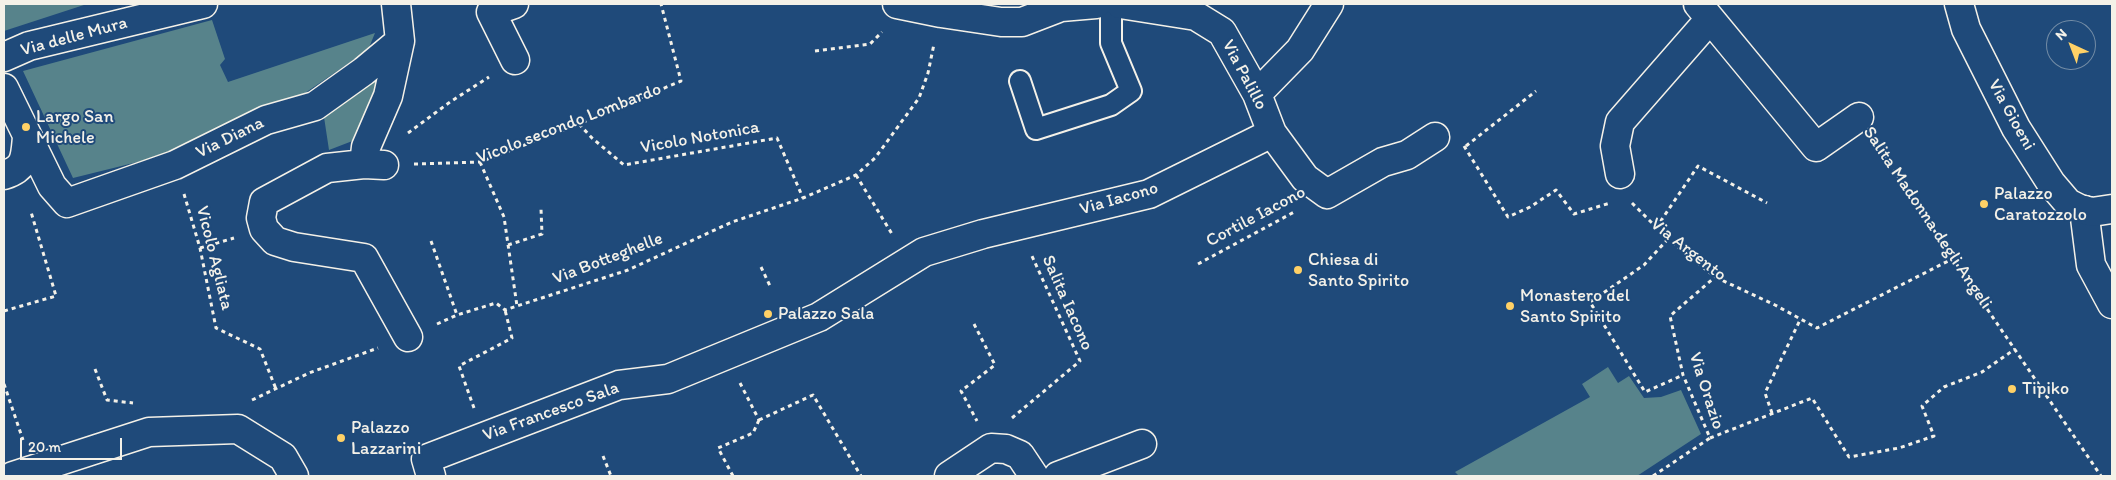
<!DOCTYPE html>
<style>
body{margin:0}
#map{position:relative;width:2116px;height:480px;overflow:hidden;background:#1f4a7a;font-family:Itim,sans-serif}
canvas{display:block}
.frame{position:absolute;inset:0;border:5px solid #f4f1e8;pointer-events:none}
.north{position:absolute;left:2046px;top:20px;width:50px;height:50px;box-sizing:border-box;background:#1f4a7a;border:1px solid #748da6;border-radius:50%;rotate:317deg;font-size:14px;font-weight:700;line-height:20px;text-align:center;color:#f4f1e8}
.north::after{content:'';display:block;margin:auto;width:18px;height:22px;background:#ffd166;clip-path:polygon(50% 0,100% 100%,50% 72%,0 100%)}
.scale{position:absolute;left:20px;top:438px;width:102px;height:22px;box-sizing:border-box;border:2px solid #f4f1e8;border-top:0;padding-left:6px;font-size:15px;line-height:18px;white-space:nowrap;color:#f4f1e8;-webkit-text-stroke:4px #1f4a7a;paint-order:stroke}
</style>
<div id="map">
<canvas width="2116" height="480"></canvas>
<div class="frame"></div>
<div class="north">N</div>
<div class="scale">20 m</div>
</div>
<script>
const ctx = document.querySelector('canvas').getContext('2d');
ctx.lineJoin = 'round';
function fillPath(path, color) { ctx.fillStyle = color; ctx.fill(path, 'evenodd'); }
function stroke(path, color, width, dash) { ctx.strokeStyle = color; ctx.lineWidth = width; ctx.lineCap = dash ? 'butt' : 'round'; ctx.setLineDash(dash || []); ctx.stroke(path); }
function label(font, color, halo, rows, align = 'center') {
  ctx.font = font + ' Itim,sans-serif'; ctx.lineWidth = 4; ctx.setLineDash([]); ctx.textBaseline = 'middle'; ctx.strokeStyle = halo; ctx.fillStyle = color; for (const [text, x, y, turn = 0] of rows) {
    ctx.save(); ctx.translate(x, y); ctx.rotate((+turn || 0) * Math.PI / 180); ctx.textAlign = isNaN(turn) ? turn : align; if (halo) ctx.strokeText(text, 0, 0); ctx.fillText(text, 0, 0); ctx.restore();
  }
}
fillPath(new Path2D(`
 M 4,4 L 87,4 L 4,31 Z
 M 212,20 L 225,59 L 220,65 L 228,82 L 375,33 L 368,50 L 305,93 L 274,106 L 186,150 L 73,178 L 23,71 Z
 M 382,72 L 367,120 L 355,140 L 329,150 L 324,117 Z
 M 1608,367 L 1618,383 L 1629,376 L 1644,398 L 1661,397 L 1681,390 L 1701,434 L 1637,476 L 1459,476 L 1455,472 L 1590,397 L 1582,384 Z`), '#57838b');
const service = new Path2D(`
 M 1020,81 L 1036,129 L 1111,105 L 1131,91 L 1111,43 L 1111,4`);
const pedestrian = new Path2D(`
 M 2084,210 L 2091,265 L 2112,304`);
const minor = new Path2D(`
 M 514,4 L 491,12 L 515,60
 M 897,4 L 941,13 L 1001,22 L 1022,22 L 1061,7 L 1096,4
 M 1120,4 L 1196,16 L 1222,32 L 1257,94 L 1272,133
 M 1698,4 L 1816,147 L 1859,117
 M 1959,4 L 1966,29 L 2016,128 L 2051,183 L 2068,203 L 2080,209 L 2092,212 L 2112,209
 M 4,57 L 29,46 L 203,4
 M 4,88 L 52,186 L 67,203 L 175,165 L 266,120 L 315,106 L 364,71 L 400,41 L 396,4
 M 1257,94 L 1300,50 L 1329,4
 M 364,164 L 366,147 L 388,96 L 400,41
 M 384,165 L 364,164 L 327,168 L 264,202 L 261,218 L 264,229 L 275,241 L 294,247 L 364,258 L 408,337
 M 1620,174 L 1615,146 L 1620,122 L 1710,19
 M 4,175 C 26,168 25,158 27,137
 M 13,476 L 149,432 L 238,429 L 283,457 L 294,476
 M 431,476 L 426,459 L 619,385 L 668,379 L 819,317 L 924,252 L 983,234 L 1149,194 L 1272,133 L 1305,178 L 1327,194 L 1383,162 L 1407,155 L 1435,137
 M 949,476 L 991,448 L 1006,449 L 1020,455 L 1034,476
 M 1058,476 L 1142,444`);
stroke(service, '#f4f1e8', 24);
stroke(pedestrian, '#f4f1e8', 31);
stroke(minor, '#f4f1e8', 31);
stroke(new Path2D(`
 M 815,51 L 870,44 L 882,32
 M 579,124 L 592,138 L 624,165 L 777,138 L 803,198
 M 408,133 L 450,102 L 489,77
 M 1876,143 C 1949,255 2026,365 2101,476
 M 1464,146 L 1508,217 L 1530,207 L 1556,190 L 1574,214 L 1610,203
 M 1466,146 L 1536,91
 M 480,162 L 504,217 L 517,306
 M 414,164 L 480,162 L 579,124 L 681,81 L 661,4
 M 856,175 L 892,234
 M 184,194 L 200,248 L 216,328 L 260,349 L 276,389
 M 1632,203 L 1668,239 L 1715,277 L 1775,305 L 1817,328 L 1952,259
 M 1656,228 L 1698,166 L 1767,203
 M 1668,239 L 1644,265 L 1590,302 L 1645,392 L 1683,375
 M 431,241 L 457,315
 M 508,245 L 542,234 L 541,209
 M 200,248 L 234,238
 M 1198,264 L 1296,211
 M 761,267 L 771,288
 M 4,311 L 56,296 L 31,212
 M 437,324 L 457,315 L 496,303 L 505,310 L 517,306 L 628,270 L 732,222 L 803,198 L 856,175 L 875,158 L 919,98 L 928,73 L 934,44
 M 974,324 L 995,365 L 961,391 L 977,421
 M 95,369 L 107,400 L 133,403
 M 740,383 L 759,420
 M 4,384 L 23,440
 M 252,400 L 309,373 L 378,348
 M 474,408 L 459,366 L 512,338 L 505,310
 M 1772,413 L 1765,393 L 1800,320
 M 1012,418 L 1080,361 L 1031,254
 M 759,420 L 813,395 L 861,476
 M 1710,438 L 1812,398 L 1849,457 L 1899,448 L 1934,436 L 1922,406 L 1944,387 L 1982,372 L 2015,349
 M 603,456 L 611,476
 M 733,476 L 718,448 L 753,433 L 759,420
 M 1653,476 L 1710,438 L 1683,375 L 1670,316 L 1715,277`), '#f4f1e8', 3, [4, 4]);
stroke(service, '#1f4a7a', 20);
stroke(pedestrian, '#1f4a7a', 28);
stroke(minor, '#1f4a7a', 28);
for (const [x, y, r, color] of [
 [26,127,5,"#ffd166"],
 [1984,204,5,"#ffd166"],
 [1298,270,5,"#ffd166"],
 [1510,306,5,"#ffd166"],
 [768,314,5,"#ffd166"],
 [2012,389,5,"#ffd166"],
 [341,438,5,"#ffd166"]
]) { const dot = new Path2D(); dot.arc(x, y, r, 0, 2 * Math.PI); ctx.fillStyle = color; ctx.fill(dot); stroke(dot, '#1f4a7a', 2); }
label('18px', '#f4f1e8', '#1f4a7a', [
 ["Via delle Mura",74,37,-15],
 ["Via Palillo",1244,75,62],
 ["Via Gioeni",2011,115,61],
 ["Vicolo secondo Lombardo",569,124,-21],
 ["Via Diana",230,138,-26],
 ["Vicolo Notonica",700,138,-10],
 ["Via Iacono",1119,199,-16],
 ["Cortile Iacono",1256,217,-28],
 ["Salita Madonna degli Angeli",1927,218,56],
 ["Via Argento",1688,250,38],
 ["Vicolo Agliata",214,258,76],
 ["Via Botteghelle",608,259,-21],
 ["Salita Iacono",1067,303,66],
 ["Via Orazio",1706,391,72],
 ["Via Francesco Sala",551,412,-20]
]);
label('18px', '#f4f1e8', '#1f4a7a', [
 ["Largo San",36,117],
 ["Michele",36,138],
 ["Palazzo",1994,194],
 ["Caratozzolo",1994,215],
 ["Chiesa di",1308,260],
 ["Santo Spirito",1308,281],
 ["Monastero del",1520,296],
 ["Santo Spirito",1520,317],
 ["Palazzo Sala",778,314],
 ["Tipiko",2022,389],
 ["Palazzo",351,428],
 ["Lazzarini",351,449]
], 'left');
</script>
